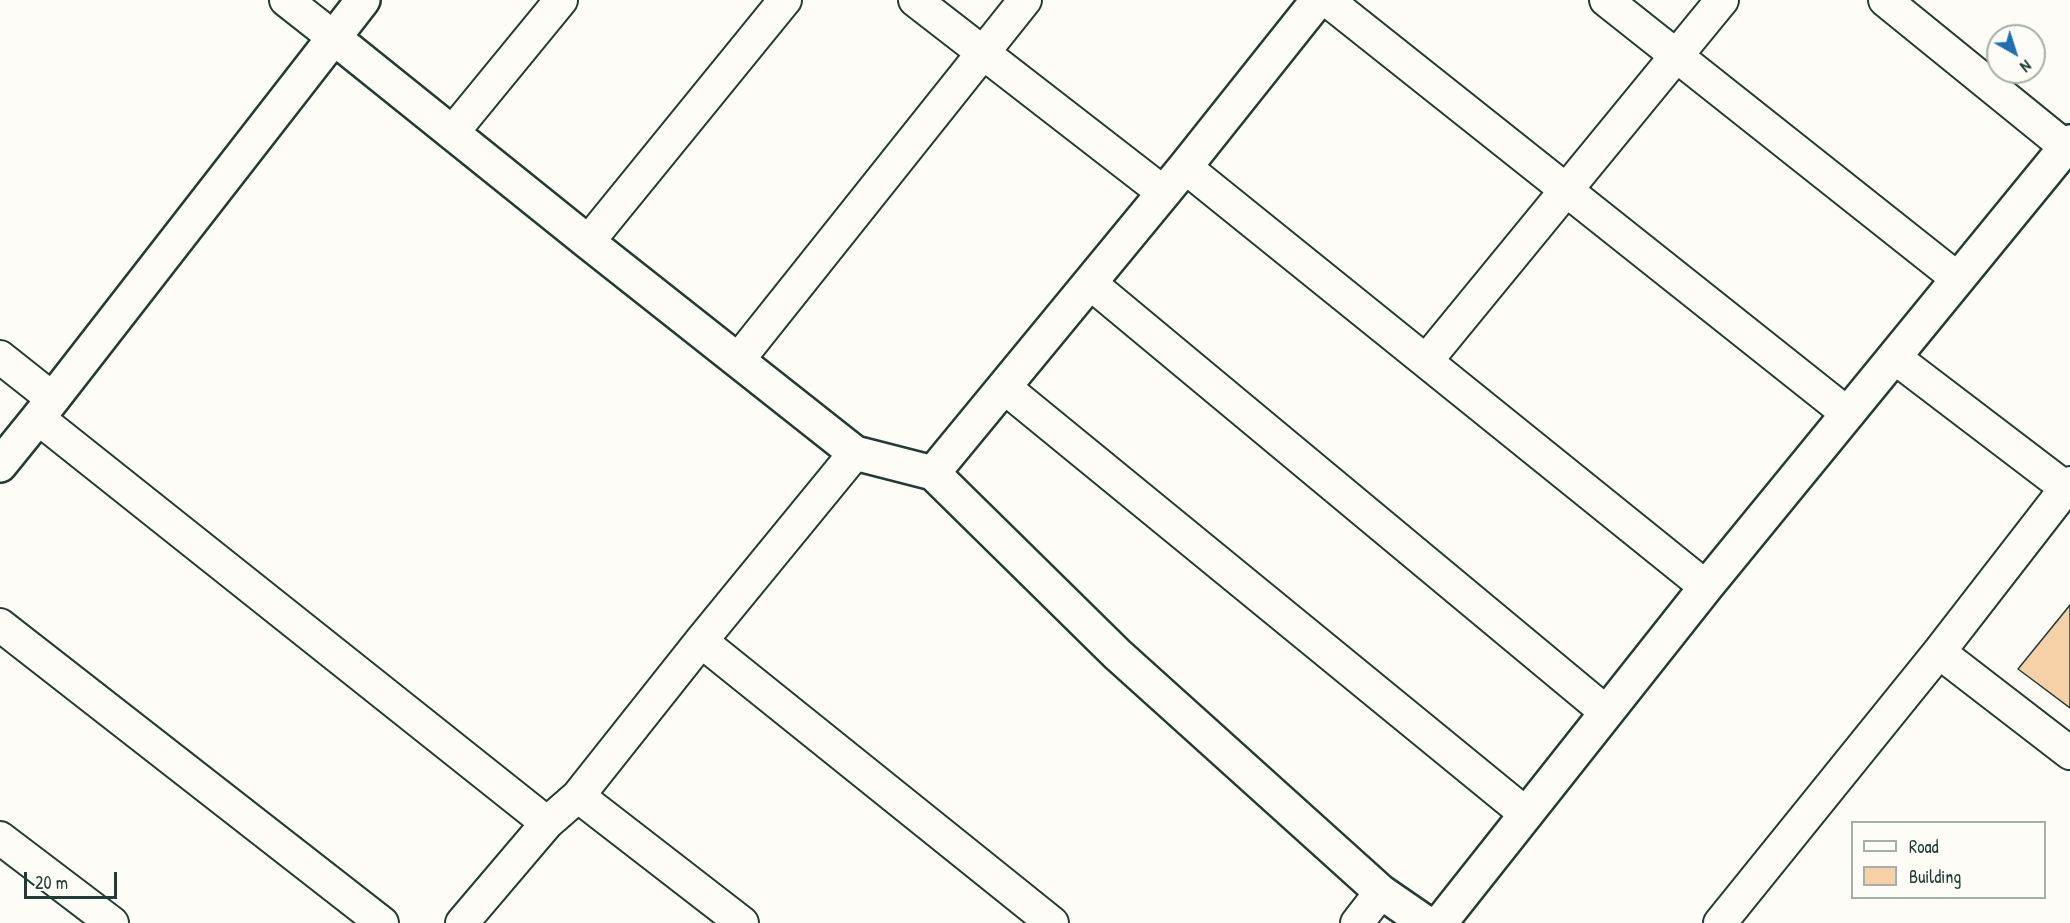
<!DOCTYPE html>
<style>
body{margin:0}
#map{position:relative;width:2070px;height:923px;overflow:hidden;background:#fdfcf7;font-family:"Patrick Hand",sans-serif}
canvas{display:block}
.legend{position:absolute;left:1851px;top:821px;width:195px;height:78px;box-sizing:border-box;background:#fdfcf7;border:2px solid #a4b0a9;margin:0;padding:8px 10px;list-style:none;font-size:18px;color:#1f3d34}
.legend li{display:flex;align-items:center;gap:12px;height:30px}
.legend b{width:30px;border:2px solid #a4b0a9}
.north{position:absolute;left:1986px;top:24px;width:60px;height:60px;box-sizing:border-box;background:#fdfcf7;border:2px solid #a4b0a9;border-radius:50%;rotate:141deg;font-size:16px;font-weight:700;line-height:24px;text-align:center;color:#1f3d34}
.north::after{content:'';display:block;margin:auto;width:21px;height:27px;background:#1f6fb2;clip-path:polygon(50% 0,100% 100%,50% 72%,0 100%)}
.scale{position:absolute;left:24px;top:872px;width:93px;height:27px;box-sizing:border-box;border:3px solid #1f3d34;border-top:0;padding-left:8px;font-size:18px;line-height:21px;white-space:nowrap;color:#1f3d34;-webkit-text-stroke:4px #fdfcf7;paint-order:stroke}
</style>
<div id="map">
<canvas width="2070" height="923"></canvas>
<ul class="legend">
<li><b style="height:8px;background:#fdfcf7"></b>Road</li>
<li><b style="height:16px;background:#f6d0a6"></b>Building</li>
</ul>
<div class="north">N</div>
<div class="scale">20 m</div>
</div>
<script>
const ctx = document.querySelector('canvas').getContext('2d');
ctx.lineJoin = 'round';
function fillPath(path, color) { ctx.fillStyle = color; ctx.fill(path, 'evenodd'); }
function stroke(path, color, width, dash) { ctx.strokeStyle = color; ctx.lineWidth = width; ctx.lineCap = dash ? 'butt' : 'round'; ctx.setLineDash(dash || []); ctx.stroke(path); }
const building = new Path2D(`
 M 2070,605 L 2070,708 L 2018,669 Z`);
fillPath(building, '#f6d0a6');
stroke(building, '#1f3d34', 1.5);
const minor = new Path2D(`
 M 286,0 L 333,37
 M 915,0 L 1164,193
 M 1327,0 L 1848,414
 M 1606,0 L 1958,279
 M 1885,0 L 2066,147
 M 452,133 L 561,0
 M 1185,167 L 1706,587
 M 588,242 L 785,0
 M 1090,283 L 1606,712
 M 0,357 L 53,399
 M 1894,357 L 2066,488
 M 738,360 L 1025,0
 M 1426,361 L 1722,0
 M 1004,387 L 1526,814
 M 38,418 L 547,823
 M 0,625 L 382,923
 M 701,641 L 1052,923
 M 1939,652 L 2070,753
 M 578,796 L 742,923
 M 0,838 L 112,923
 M 462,923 L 547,823 L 578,796 L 701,641 L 855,453
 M 1357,923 L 1381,892
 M 1720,923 L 1939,652 L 2070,483`);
const tertiary = new Path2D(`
 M 333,37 L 588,242 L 855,453 L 933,473 L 1117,654 L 1381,892 L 1426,923
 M 0,465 L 38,418 L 363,0
 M 933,473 L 1185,167 L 1318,0
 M 1440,923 L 1706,587 L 2070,142`);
stroke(minor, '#1f3d34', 36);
stroke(tertiary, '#1f3d34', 38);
stroke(minor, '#fdfcf7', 32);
stroke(tertiary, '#fdfcf7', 33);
</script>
